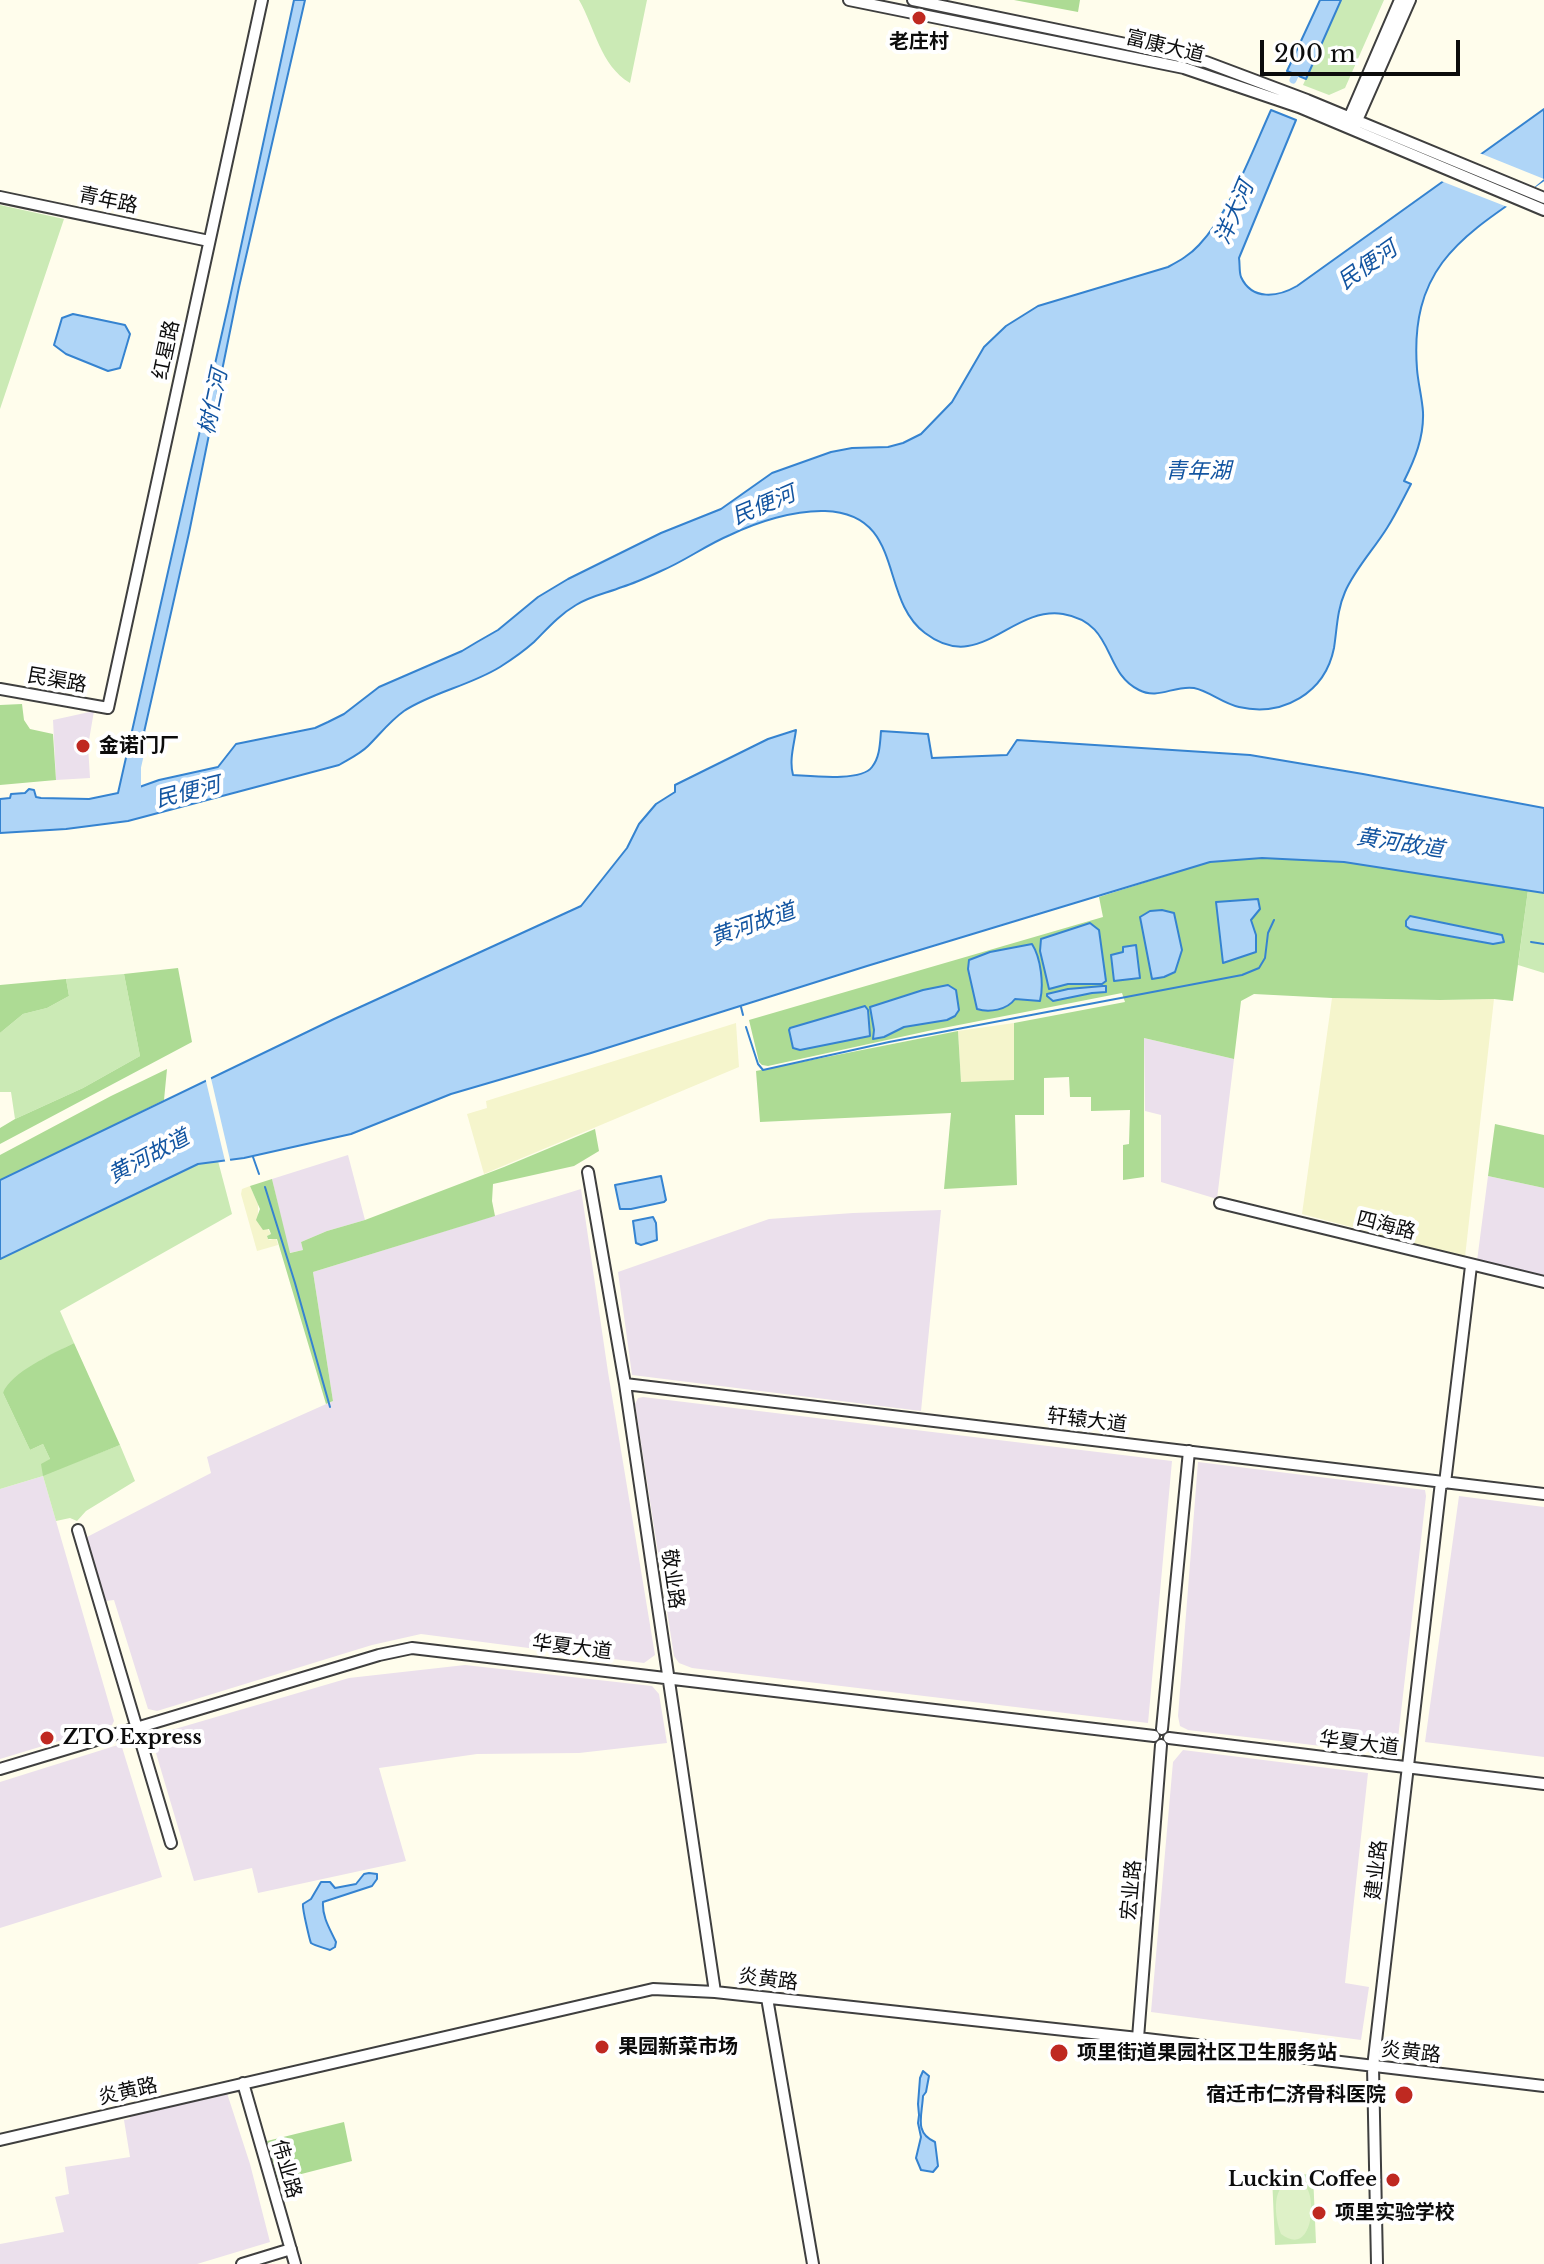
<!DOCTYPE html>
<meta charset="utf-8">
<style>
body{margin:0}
#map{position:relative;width:1544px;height:2264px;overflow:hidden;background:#fffdec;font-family:"Libre Baskerville",serif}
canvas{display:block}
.scale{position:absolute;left:1260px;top:40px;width:200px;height:36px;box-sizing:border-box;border:4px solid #0c0c0c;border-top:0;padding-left:10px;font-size:24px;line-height:28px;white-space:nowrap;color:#0c0c0c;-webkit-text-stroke:6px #fff;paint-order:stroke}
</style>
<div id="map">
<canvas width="1544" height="2264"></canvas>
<div class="scale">200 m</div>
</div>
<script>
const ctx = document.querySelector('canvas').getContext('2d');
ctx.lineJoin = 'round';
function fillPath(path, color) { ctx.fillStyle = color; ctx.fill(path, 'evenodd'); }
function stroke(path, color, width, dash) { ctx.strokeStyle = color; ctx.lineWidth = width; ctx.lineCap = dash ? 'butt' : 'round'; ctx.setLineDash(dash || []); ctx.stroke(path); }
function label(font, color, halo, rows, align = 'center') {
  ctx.font = font + ' "Libre Baskerville","Noto Sans SC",serif'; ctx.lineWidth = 8; ctx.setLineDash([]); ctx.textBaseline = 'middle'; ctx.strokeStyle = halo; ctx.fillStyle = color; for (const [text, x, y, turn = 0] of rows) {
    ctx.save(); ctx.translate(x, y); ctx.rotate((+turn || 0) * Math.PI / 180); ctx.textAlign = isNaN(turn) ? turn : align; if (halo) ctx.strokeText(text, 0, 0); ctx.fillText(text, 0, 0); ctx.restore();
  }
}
fillPath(new Path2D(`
 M 94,711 L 88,746 L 90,778 L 56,780 L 53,720 Z
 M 1144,1038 L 1234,1059 L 1217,1199 L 1161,1182 L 1161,1115 L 1145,1111 Z
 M 348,1155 L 365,1220 L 327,1231 L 301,1242 L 303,1250 L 289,1253 L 272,1179 Z
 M 1488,1176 L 1544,1188 L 1544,1277 L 1477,1261 Z
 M 581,1189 L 608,1372 L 655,1655 L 644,1663 L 421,1634 L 372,1645 L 157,1711 L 148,1709 L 114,1600 L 106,1601 L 86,1540 L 87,1537 L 211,1473 L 207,1457 L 333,1401 L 313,1272 Z
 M 941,1210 L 921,1411 L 632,1375 L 618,1272 L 769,1219 L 853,1213 Z
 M 643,1397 L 1172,1461 L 1148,1723 L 692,1668 L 679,1663 L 674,1656 L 635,1404 L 638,1398 Z
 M 1198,1462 L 1425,1490 L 1426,1496 L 1418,1566 L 1396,1755 L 1188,1730 L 1180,1726 L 1178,1716 Z
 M 43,1476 L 114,1721 L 112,1725 L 0,1759 L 0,1489 Z
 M 1459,1496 L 1544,1507 L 1544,1757 L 1425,1742 Z
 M 465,1665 L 652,1686 L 659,1694 L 667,1743 L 579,1753 L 477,1754 L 379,1768 L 406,1861 L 258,1893 L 252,1868 L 194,1881 L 153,1743 L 158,1734 L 349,1678 Z
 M 121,1744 L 162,1877 L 0,1928 L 0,1782 Z
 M 1183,1750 L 1368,1773 L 1345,1983 L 1369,1987 L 1361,2040 L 1151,2012 L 1173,1762 Z
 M 226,2090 L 250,2164 L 270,2242 L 197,2264 L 0,2264 L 0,2244 L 64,2232 L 55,2197 L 69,2194 L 65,2167 L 130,2157 L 124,2120 L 130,2119 L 129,2112 Z`), '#ebe0ec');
fillPath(new Path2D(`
 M 1332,998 L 1440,1000 L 1494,999 L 1465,1257 L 1302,1214 Z
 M 736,1023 L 739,1067 L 484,1174 L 467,1114 L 487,1108 L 486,1101 Z
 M 1014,1023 L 1014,1080 L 961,1083 L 958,1031 Z
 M 250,1186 L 258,1204 L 258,1215 L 271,1234 L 267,1236 L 268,1239 L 270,1240 L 276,1238 L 278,1245 L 257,1251 L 241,1194 L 242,1189 Z`), '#f5f5cc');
fillPath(new Path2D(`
 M 579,0 L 647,0 L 630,83 C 600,65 595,28 579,0 Z
 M 1341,0 L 1384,0 L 1345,88 L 1329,95 L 1303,85 Z
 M 0,205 L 64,219 L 0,409 Z
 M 1528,890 L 1544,893 L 1544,973 L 1518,965 Z
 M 124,974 L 140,1056 L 83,1088 L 15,1119 L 11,1092 L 0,1092 L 0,1033 L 23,1014 L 47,1008 L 69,996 L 66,979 Z
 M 218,1161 L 232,1214 L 60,1311 L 74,1343 L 41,1360 L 3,1393 L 30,1450 L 43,1444 L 50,1459 L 43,1475 L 120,1445 L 135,1481 L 86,1511 L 77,1521 L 70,1518 L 56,1521 L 43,1476 L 0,1489 L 0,1259 L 198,1164 Z
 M 1313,2174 L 1316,2243 L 1275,2245 L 1272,2176 Z`), '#cbeab5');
fillPath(new Path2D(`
 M 1014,0 L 1080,0 L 1078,12 Z
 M 22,704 L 24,720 L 30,729 L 53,734 L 56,780 L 0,785 L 0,705 Z
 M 1262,858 L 1344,862 L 1528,890 L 1513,1001 L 1494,999 L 1440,1000 L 1332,998 L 1254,994 L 1241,1001 L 1234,1059 L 1144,1038 L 1144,1177 L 1123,1180 L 1123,1145 L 1129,1144 L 1130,1110 L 1091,1111 L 1091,1097 L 1070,1097 L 1069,1077 L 1044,1078 L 1044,1115 L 1015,1115 L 1017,1185 L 944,1189 L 951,1113 L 760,1122 L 756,1071 L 958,1031 L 961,1082 L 1014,1080 L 1014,1023 L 1125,1002 L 1122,993 L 928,1031 L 768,1066 L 762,1065 L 759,1062 L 749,1020 L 1103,917 L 1099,897 L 1210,862 Z
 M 178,968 L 192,1042 L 0,1144 L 0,1128 L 15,1119 L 83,1088 L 140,1056 L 124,974 Z
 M 66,979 L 69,996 L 47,1008 L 23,1014 L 0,1033 L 0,985 Z
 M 167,1069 L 164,1100 L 0,1182 L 0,1155 L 111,1096 Z
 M 1495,1124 L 1544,1135 L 1544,1188 L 1488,1176 Z
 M 595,1129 L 599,1151 L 574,1166 L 493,1184 L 492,1201 L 495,1216 L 313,1272 L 333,1401 L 326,1404 L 277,1239 L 268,1239 L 267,1236 L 271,1234 L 269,1229 L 263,1230 L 256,1220 L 260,1209 L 250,1186 L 272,1179 L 290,1253 L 303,1250 L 301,1242 L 327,1231 L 365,1220 L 504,1167 Z
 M 74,1343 L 120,1445 L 43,1476 L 41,1464 L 50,1459 L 43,1444 L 30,1450 L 3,1393 C 11,1372 54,1353 74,1343 Z
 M 344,2122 L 352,2161 L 278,2180 L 267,2141 Z`), '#addb94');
fillPath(new Path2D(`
 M 1289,2181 L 1299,2181 C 1303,2184 1306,2186 1308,2190 C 1316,2208 1310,2256 1281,2234 C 1275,2218 1271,2189 1289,2181 Z`), '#def1c7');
const water = new Path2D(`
 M 294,0 L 305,0 L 239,287 L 189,533 L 131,790 L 159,780 L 218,767 L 236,744 L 315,728 L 328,722 L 344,714 L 379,687 L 462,651 L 477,642 L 498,630 L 538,597 L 568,579 L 661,533 L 721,509 L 772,473 L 831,452 L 852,448 L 888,447 L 903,443 L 921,434 L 952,402 L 984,347 L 1006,326 L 1038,306 L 1168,267 C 1179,261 1190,255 1199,245 C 1230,212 1252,152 1271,110 L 1296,120 L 1239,258 C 1240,264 1239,272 1241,277 C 1252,301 1278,297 1297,286 L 1544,109 L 1544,180 C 1467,234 1409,262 1417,369 C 1418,383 1422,397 1423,412 C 1424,437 1415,459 1404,481 L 1411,484 C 1403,499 1396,514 1387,528 C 1374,549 1355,569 1345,592 C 1337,610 1337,629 1334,648 C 1325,693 1283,717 1239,707 C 1222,703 1209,691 1194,688 C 1174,685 1158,700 1139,690 C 1102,672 1116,623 1063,614 C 1010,606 980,675 925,633 C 878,598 906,514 825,511 C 794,510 757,522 730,535 C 706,545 685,561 661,571 C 648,577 635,583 622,587 C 607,593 590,596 576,605 C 559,615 547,629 534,642 C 524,651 511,660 500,667 C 469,686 433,692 404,711 C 390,721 380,734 368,746 C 360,754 349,759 339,765 L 128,821 L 66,829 L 0,833 L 0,799 L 10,798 L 11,794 L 25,793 L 29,789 L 34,790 L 36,797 L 41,798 L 89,799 L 118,793 L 229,302 Z
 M 1320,0 L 1341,0 L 1306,79 L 1287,71 Z
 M 73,314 L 125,325 L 130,334 L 120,368 L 108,371 L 66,354 L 54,345 L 62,318 Z
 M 796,730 C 794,745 789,760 793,775 C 811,776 861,782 872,767 C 880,757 880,743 881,731 L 928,734 L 932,758 L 1007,755 L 1017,740 L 1250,755 L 1363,774 L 1544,808 L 1544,893 L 1344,862 L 1262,858 L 1210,862 L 867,966 L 591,1053 L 451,1094 L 351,1134 L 244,1158 L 198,1164 L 0,1259 L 0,1180 L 334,1019 L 581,906 L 627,848 L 639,824 L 656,804 L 675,792 L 675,785 L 768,739 Z
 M 1258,899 L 1260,909 L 1251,920 L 1256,935 L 1256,952 L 1223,963 L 1216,902 Z
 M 1162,910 L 1174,913 L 1182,950 L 1175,972 L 1164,977 L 1152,979 L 1140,917 L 1150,911 Z
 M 1410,916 L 1502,935 L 1504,942 L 1493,944 L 1410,929 L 1406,926 L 1406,921 Z
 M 1090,923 L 1099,930 L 1106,981 L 1102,984 L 1068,984 L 1049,989 L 1040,951 L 1041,939 Z
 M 1032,944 C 1041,958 1044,985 1040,1001 L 1015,999 C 1007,1010 989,1013 977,1009 L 968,969 L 969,960 L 990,952 Z
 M 1136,945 L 1140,978 L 1114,981 L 1111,955 L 1123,952 L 1123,947 Z
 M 948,985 L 956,990 L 959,1010 L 955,1016 L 947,1020 L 904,1027 L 884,1037 L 873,1039 L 874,1030 L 870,1007 L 923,990 Z
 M 1103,986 L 1106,986 L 1106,992 L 1092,993 L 1053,1001 L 1047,996 L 1047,994 L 1068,989 Z
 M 865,1006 L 868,1010 L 870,1036 L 800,1050 L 793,1048 L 789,1030 L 790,1028 Z
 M 661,1176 L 666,1200 L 664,1202 L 631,1209 L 620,1209 L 615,1185 Z
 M 653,1217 L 656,1223 L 657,1240 L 641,1245 L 636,1243 L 633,1221 Z
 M 369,1873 L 377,1874 L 377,1879 L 372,1886 L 323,1902 C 322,1917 330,1929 336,1942 L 335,1947 L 330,1950 C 325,1948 315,1946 311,1943 C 310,1941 302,1908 303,1904 L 311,1899 L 321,1882 L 330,1882 L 335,1888 L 356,1884 L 364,1874 Z
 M 923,2071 L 929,2076 L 926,2092 L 923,2096 C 922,2116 914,2133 935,2142 L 938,2166 L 933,2172 L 921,2170 L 916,2158 L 921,2137 L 918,2123 L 919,2115 L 918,2104 L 920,2078 Z`);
fillPath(water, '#afd5f7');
stroke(water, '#3583d0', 2);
fillPath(new Path2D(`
 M 1477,152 L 1544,179 L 1510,208 L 1441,181 Z
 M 210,1074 L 231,1164 L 226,1165 L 205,1077 Z`), '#fffdec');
stroke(new Path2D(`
 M 1531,942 L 1544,944
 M 741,1007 L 743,1015
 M 746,1027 L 758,1064 L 763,1070 L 889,1042 L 1242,975 L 1259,968 L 1265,958 L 1268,933 L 1274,920
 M 253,1157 L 259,1174
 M 265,1187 L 295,1283 L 330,1407`), '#3583d0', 2);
stroke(new Path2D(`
 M 1293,80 L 1299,67`), '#afd5f7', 7);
stroke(new Path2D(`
 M 135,803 L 135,767 L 138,754`), '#afd5f7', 12);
const tertiary = new Path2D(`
 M 849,0 L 1184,68 L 1299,107 L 1544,210
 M 913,0 L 1121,43 L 1206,62 L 1307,100 L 1544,198
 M 1347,123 L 1400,0
 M 1355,125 L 1410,0
 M 0,197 L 209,241
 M 0,689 L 108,708 L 262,0
 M 588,1172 L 625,1384 L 715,1992
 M 1220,1203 L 1544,1282
 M 625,1384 L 1544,1494
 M 1445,1483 L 1471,1266
 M 78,1530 L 171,1843
 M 1162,1729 L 1189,1451
 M 1169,1738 L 1544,1784
 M 0,1769 L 379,1655 L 412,1648 L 1154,1736
 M 767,1998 L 813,2264
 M 1138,2038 L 1161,1745
 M 243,2083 L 295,2264
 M 0,2140 L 653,1989 L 715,1992 L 1138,2038 L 1544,2086
 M 242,2264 L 291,2249
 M 1377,2264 L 1373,2067 L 1441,1482`);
stroke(tertiary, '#3f3f3f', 14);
stroke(tertiary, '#fff', 10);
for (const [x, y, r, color] of [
 [919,18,8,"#bf2921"],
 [83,746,8,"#bf2921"],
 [47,1738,8,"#bf2921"],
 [602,2047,8,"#bf2921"],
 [1059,2053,10,"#bf2921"],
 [1404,2095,10,"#bf2921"],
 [1393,2180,8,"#bf2921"],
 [1319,2213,8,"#bf2921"]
]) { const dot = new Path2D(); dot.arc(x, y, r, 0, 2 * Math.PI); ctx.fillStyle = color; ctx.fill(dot); stroke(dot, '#fff', 3); }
label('bold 20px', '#0c0c0c', '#fff', [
 ["老庄村",919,42,"center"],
 ["金诺门厂",99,746],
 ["ZTO Express",63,1738],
 ["果园新菜市场",618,2047],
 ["项里街道果园社区卫生服务站",1077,2053],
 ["宿迁市仁济骨科医院",1386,2095,"right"],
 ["Luckin Coffee",1377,2180,"right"],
 ["项里实验学校",1335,2213]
], 'left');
label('20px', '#0c0c0c', '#fff', [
 ["富康大道",1165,47,14],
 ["青年路",108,201,12],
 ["红星路",167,350,-78],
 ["民渠路",57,681,10],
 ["四海路",1386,1226,14],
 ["轩辕大道",1087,1421,7],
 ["敬业路",672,1579,82],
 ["华夏大道",572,1648,7],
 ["华夏大道",1359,1744,7],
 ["建业路",1377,1870,-83],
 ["宏业路",1132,1890,-85],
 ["炎黄路",768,1980,7],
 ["炎黄路",1411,2053,6],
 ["炎黄路",128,2092,-13],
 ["伟业路",286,2169,74]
]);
label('italic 22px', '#1355a1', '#fff', [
 ["洋大河",1235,213,-67],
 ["民便河",1368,266,-35],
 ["树仁河",214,402,-78],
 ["青年湖",1198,472],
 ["民便河",764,506,-23],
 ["民便河",188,793,-14],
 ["黄河故道",1400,844,9],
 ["黄河故道",753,925,-19],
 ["黄河故道",149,1157,-28]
]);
</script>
